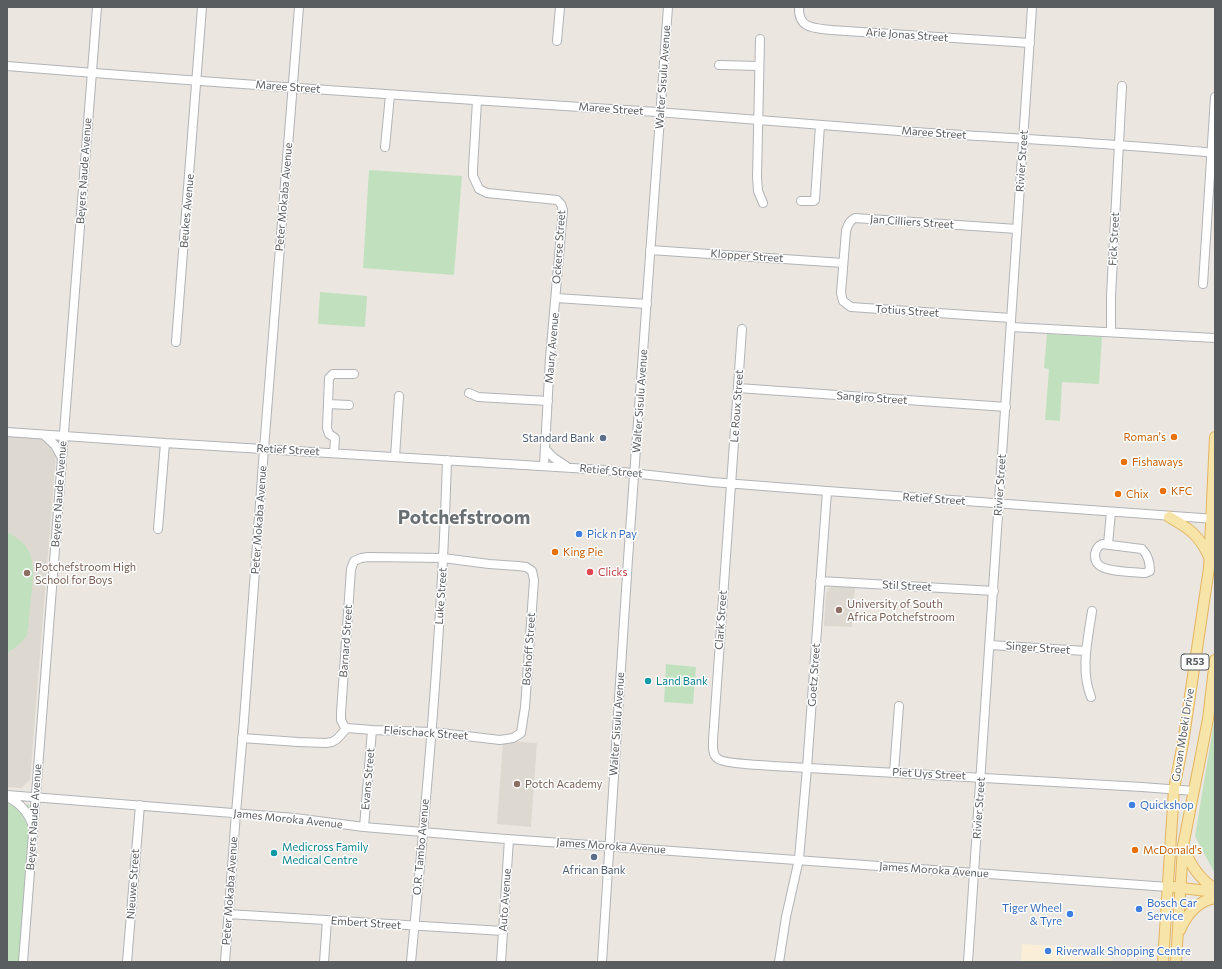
<!DOCTYPE html>
<style>
body{margin:0}
#map{position:relative;width:1222px;height:969px;overflow:hidden;background:#ebe7e0;font-family:Commissioner,sans-serif}
canvas{display:block}
.frame{position:absolute;inset:0;border:8px solid #595d60;pointer-events:none}
</style>
<div id="map">
<canvas width="1222" height="969"></canvas>
<div class="frame"></div>
</div>
<script>
const ctx = document.querySelector('canvas').getContext('2d');
ctx.lineJoin = 'round';
function fillPath(path, color) { ctx.fillStyle = color; ctx.fill(path, 'evenodd'); }
function stroke(path, color, width, dash) { ctx.strokeStyle = color; ctx.lineWidth = width; ctx.lineCap = dash ? 'butt' : 'round'; ctx.setLineDash(dash || []); ctx.stroke(path); }
function label(font, color, halo, rows, align = 'center') {
  ctx.font = font + ' Commissioner,sans-serif'; ctx.lineWidth = 3; ctx.setLineDash([]); ctx.textBaseline = 'middle'; ctx.strokeStyle = halo; ctx.fillStyle = color; for (const [text, x, y, turn = 0] of rows) {
    ctx.save(); ctx.translate(x, y); ctx.rotate((+turn || 0) * Math.PI / 180); ctx.textAlign = isNaN(turn) ? turn : align; if (halo) ctx.strokeText(text, 0, 0); ctx.fillText(text, 0, 0); ctx.restore();
  }
}
fillPath(new Path2D(`
 M 1022,944 L 1075,947 L 1074,956 L 1112,958 L 1111,962 L 1021,962 Z`), '#faefd6');
fillPath(new Path2D(`
 M 7,436 L 43,439 L 56,453 L 30,780 L 21,788 L 7,787 Z
 M 835,586 L 855,587 L 852,627 L 824,626 L 826,594 L 829,588 Z
 M 503,741 L 537,743 L 531,827 L 497,824 Z`), '#ddd9d1');
fillPath(new Path2D(`
 M 369,170 L 462,176 L 454,275 L 363,268 Z
 M 320,292 L 367,296 L 365,327 L 318,324 Z
 M 1047,334 L 1102,337 L 1099,384 L 1062,382 L 1060,421 L 1045,420 L 1049,369 L 1044,368 Z
 M 7,532 C 41,548 33,576 30,607 C 29,615 29,626 27,634 C 24,642 14,649 7,653 Z
 M 666,664 L 696,667 L 693,704 L 664,702 Z
 M 1215,716 L 1215,874 L 1195,836 Z
 M 7,803 L 31,805 L 19,962 L 7,962 Z`), '#c1e1be');
const minor = new Path2D(`
 M 799,7 C 798,29 814,28 831,30 L 1030,43
 M 760,39 L 757,177 L 758,191 L 763,203
 M 557,41 L 560,7
 M 719,65 L 759,66
 M 7,66 C 223,84 440,98 657,112 C 737,118 818,125 899,131 C 1005,138 1110,143 1215,153
 M 477,101 L 473,168 L 473,176 L 479,189 L 487,193 L 557,200 L 561,204 L 563,210 L 550,358 L 544,466
 M 385,147 L 390,95
 M 801,201 L 814,201 L 815,200 L 820,125
 M 650,250 L 843,263
 M 1203,284 L 1215,97
 M 556,298 L 647,304
 M 1011,318 L 851,307 L 843,301 L 841,293 L 846,231 C 848,225 849,221 855,218 L 1017,229
 M 1011,327 L 1215,338
 M 742,329 L 713,740 C 713,746 712,754 717,758 C 722,764 763,765 773,766 L 1142,787 L 1194,791
 M 1111,332 L 1111,296 L 1122,86
 M 176,342 L 202,7
 M 738,388 L 1006,407
 M 469,393 L 478,397 L 548,401
 M 328,404 L 349,405
 M 7,432 L 165,443 L 605,470 L 712,482 L 827,491 L 1215,519
 M 44,435 L 55,445 L 61,456
 M 545,449 L 554,458 L 566,466
 M 334,453 L 335,438 L 329,434 L 327,428 L 329,378 L 333,374 L 354,374
 M 395,457 L 399,396
 M 158,529 L 165,443
 M 1102,544 L 1142,549 C 1148,555 1150,563 1150,571 L 1145,573 C 1134,572 1106,572 1099,565 C 1095,562 1095,558 1095,554 C 1096,549 1098,546 1102,544 Z
 M 1108,544 L 1111,512
 M 368,557 L 443,558 L 489,564 L 518,566 L 526,567 L 532,571 L 534,580 L 525,707 L 521,733 L 513,738 L 500,740 L 432,732 L 372,730 L 347,728 L 344,726 L 341,720 L 341,713 L 351,569 L 354,561 L 361,558 Z
 M 820,581 L 994,591
 M 990,645 L 1086,651
 M 1091,697 C 1080,670 1088,639 1092,611
 M 242,738 L 298,742 L 326,743 L 332,742 L 337,739 L 347,728
 M 894,772 L 899,706
 M 7,795 L 295,818 L 364,827 L 493,838 L 1168,887
 M 7,797 C 20,803 29,813 33,827
 M 364,827 L 372,730
 M 228,914 L 503,931
 M 23,962 L 97,7
 M 127,962 L 140,805
 M 225,962 L 236,813 L 244,720 L 264,449 L 299,7
 M 324,962 L 327,920
 M 411,962 C 427,795 442,628 447,460
 M 501,962 L 509,839
 M 602,962 L 628,559 L 668,7
 M 779,962 L 786,917 L 799,859 L 807,768 L 827,491
 M 968,962 L 1032,7`);
const major = new Path2D(`
 M 1169,517 C 1189,528 1200,536 1209,557
 M 1185,850 C 1191,867 1200,879 1215,889
 M 1174,887 L 1215,892
 M 1180,930 C 1187,914 1197,901 1215,898
 M 1163,962 L 1174,789 L 1183,743 L 1209,568 L 1215,437
 M 1176,962 L 1183,846 L 1208,719 L 1215,660`);
stroke(minor, '#b1b3b7', 10);
stroke(major, '#e4b460', 12);
stroke(minor, '#fff', 8);
stroke(major, '#f7e4a9', 10);
for (const [x, y, r, color] of [
 [1174,437,4,"#e8710a"],
 [603,438,4,"#5c6f8a"],
 [1124,462,4,"#e8710a"],
 [1163,491,4,"#e8710a"],
 [1118,494,4,"#e8710a"],
 [579,534,4,"#3f7fe0"],
 [555,552,4,"#e8710a"],
 [590,572,4,"#e0444e"],
 [27,573,4,"#8d6e63"],
 [839,610,4,"#8d6e63"],
 [648,681,4,"#0f9aa8"],
 [517,784,4,"#8d6e63"],
 [1132,805,4,"#3f7fe0"],
 [1135,850,4,"#e8710a"],
 [274,853,4,"#0f9aa8"],
 [594,857,4,"#5c6f8a"],
 [1139,909,4,"#3f7fe0"],
 [1070,914,4,"#3f7fe0"],
 [1048,951,4,"#3f7fe0"]
]) { const dot = new Path2D(); dot.arc(x, y, r, 0, 2 * Math.PI); ctx.fillStyle = color; ctx.fill(dot); stroke(dot, '#fff', 1.5); }
for (const [x, y, w] of [
 [1195,662,28]
]) { const box = new Path2D(); box.roundRect(x - w / 2, y - 8, w, 16, 3); ctx.fillStyle = '#fff'; ctx.fill(box); stroke(box, '#595d60', 1); }
label('bold 10px', '#595d60', null, [
 ["R53",1195,662]
]);
label('11px', '#595d60', '#fff', [
 ["Arie Jonas Street",907,35,4],
 ["Walter Sisulu Avenue",663,77,-86],
 ["Maree Street",288,87,4],
 ["Maree Street",611,109,4],
 ["Maree Street",934,133,4],
 ["Rivier Street",1022,161,-86],
 ["Beyers Naude Avenue",84,171,-86],
 ["Peter Mokaba Avenue",284,197,-85],
 ["Beukes Avenue",187,211,-85],
 ["Jan Cilliers Street",912,222,4],
 ["Fick Street",1114,239,-87],
 ["Ockerse Street",559,247,-86],
 ["Klopper Street",747,256,4],
 ["Totius Street",907,311,4],
 ["Maury Avenue",552,348,-85],
 ["Sangiro Street",872,398,4],
 ["Walter Sisulu Avenue",640,401,-86],
 ["Le Roux Street",737,406,-86],
 ["Retief Street",288,450,3],
 ["Retief Street",611,471,5],
 ["Rivier Street",1000,485,-86],
 ["Beyers Naude Avenue",59,494,-86],
 ["Retief Street",934,499,4],
 ["Peter Mokaba Avenue",259,520,-86],
 ["Stil Street",907,586,3],
 ["Luke Street",441,596,-86],
 ["Clark Street",721,620,-86],
 ["Barnard Street",346,641,-86],
 ["Singer Street",1038,648,4],
 ["Boshoff Street",529,649,-86],
 ["Goetz Street",814,675,-86],
 ["Walter Sisulu Avenue",617,724,-86],
 ["Fleischack Street",426,733,4],
 ["Govan Mbeki Drive",1183,735,-81],
 ["Piet Uys Street",929,774,3],
 ["Evans Street",368,779,-85],
 ["Rivier Street",979,808,-86],
 ["Beyers Naude Avenue",34,817,-86],
 ["James Moroka Avenue",288,819,6],
 ["James Moroka Avenue",611,846,4],
 ["O.R. Tambo Avenue",421,847,-85],
 ["James Moroka Avenue",934,870,4],
 ["Nieuwe Street",133,884,-86],
 ["Peter Mokaba Avenue",230,891,-86],
 ["Auto Avenue",505,900,-86],
 ["Embert Street",366,923,4]
]);
label('11px', '#c56008', '#fff', [
 ["Roman's",1166,437,"right"],
 ["Fishaways",1132,462],
 ["KFC",1171,491],
 ["Chix",1126,494],
 ["King Pie",563,552],
 ["McDonald's",1143,850]
], 'left');
label('11px', '#4e5e75', '#fff', [
 ["Standard Bank",595,438],
 ["African Bank",594,870,"center"]
], 'right');
label('11px', '#366cbe', '#fff', [
 ["Pick n Pay",587,534],
 ["Quickshop",1140,805],
 ["Bosch Car",1147,903],
 ["Service",1147,916],
 ["Tiger Wheel",1062,908,"right"],
 ["& Tyre",1062,921,"right"],
 ["Riverwalk Shopping Centre",1056,951]
], 'left');
label('11px', '#785e54', '#fff', [
 ["Potchefstroom High",35,567],
 ["School for Boys",35,580],
 ["University of South",847,604],
 ["Africa Potchefstroom",847,617],
 ["Potch Academy",525,784]
], 'left');
label('11px', '#be3a42', '#fff', [
 ["Clicks",598,572]
], 'left');
label('11px', '#0d838f', '#fff', [
 ["Land Bank",656,681],
 ["Medicross Family",282,847],
 ["Medical Centre",282,860]
], 'left');
label('bold 19px', '#6a6f72', '#fff', [
 ["Potchefstroom",464,518]
]);
</script>
